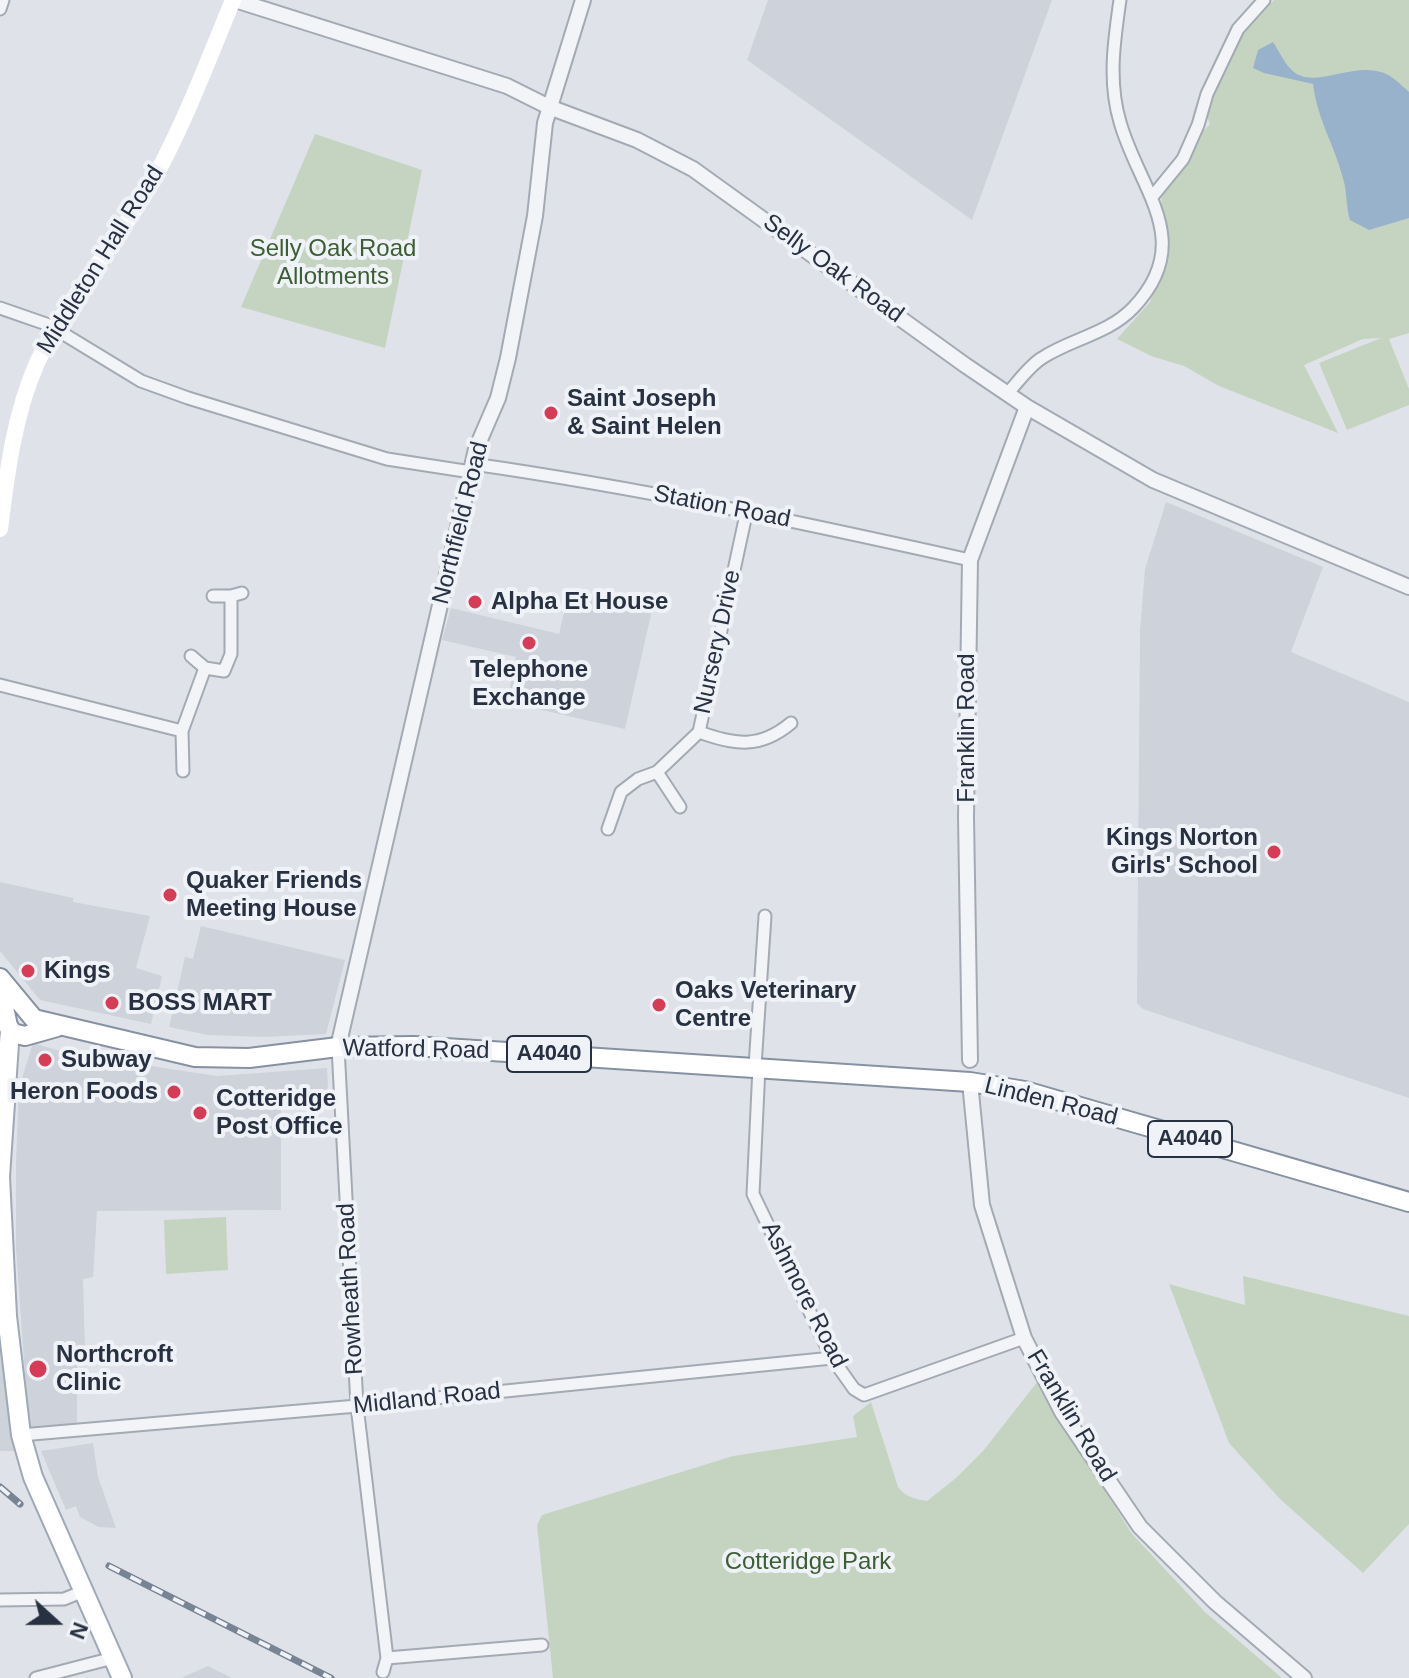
<!DOCTYPE html>
<style>
body{margin:0}
#map{position:relative;width:1409px;height:1678px;overflow:hidden;background:#dfe3e9;font-family:Arial,sans-serif}
canvas{display:block}
.north{position:absolute;left:16px;top:1582px;width:80px;height:80px;-webkit-text-stroke:6px #eff2f7;paint-order:stroke;rotate:111deg;font-size:22px;font-weight:700;line-height:32px;text-align:center;color:#273141}
.north::after{content:'';display:block;margin:auto;width:28px;height:36px;background:#273141;clip-path:polygon(50% 0,100% 100%,50% 72%,0 100%)}
</style>
<div id="map">
<canvas width="1409" height="1678"></canvas>
<div class="north">N</div>
</div>
<script>
const ctx = document.querySelector('canvas').getContext('2d');
ctx.lineJoin = 'round';
function fillPath(path, color) { ctx.fillStyle = color; ctx.fill(path, 'evenodd'); }
function stroke(path, color, width, dash) { ctx.strokeStyle = color; ctx.lineWidth = width; ctx.lineCap = dash ? 'butt' : 'round'; ctx.setLineDash(dash || []); ctx.stroke(path); }
function label(font, color, halo, rows, align = 'center') {
  ctx.font = font + ' Arial,sans-serif'; ctx.lineWidth = 8; ctx.setLineDash([]); ctx.textBaseline = 'middle'; ctx.strokeStyle = halo; ctx.fillStyle = color; for (const [text, x, y, turn = 0] of rows) {
    ctx.save(); ctx.translate(x, y); ctx.rotate((+turn || 0) * Math.PI / 180); ctx.textAlign = isNaN(turn) ? turn : align; if (halo) ctx.strokeText(text, 0, 0); ctx.fillText(text, 0, 0); ctx.restore();
  }
}
fillPath(new Path2D(`
 M 768,0 L 1052,0 L 972,220 L 747,60 Z
 M 1166,502 L 1323,567 L 1291,652 L 1409,702 L 1409,1098 L 1143,1009 L 1137,1003 L 1140,631 L 1145,569 Z
 M 569,591 L 652,610 L 625,729 L 507,702 L 516,657 L 442,640 L 451,608 L 559,634 Z
 M 0,882 L 73,898 L 73,902 L 150,916 L 136,968 L 162,976 L 151,1024 L 40,1000 L 0,951 Z
 M 201,926 L 345,960 L 326,1034 L 265,1037 L 208,1035 L 169,1027 L 185,957 L 193,959 Z
 M 33,1043 L 71,1054 L 217,1076 L 327,1068 L 328,1091 L 281,1094 L 281,1210 L 97,1211 L 93,1277 L 83,1279 L 85,1351 L 77,1354 L 77,1425 L 29,1432 L 16,1248 L 16,1163 L 19,1088 Z
 M 0,1340 L 15,1451 L 0,1451 Z
 M 93,1443 L 98,1477 L 116,1528 L 99,1527 L 80,1517 L 76,1506 L 66,1510 L 41,1451 Z
 M 208,1666 L 232,1678 L 181,1678 Z`), '#cdd2db');
fillPath(new Path2D(`
 M 1274,0 L 1409,0 L 1409,333 L 1389,339 L 1409,389 L 1409,405 L 1347,430 L 1319,363 L 1381,338 L 1363,339 L 1304,365 L 1338,433 L 1219,386 L 1184,366 L 1151,356 L 1117,339 L 1150,302 L 1166,260 L 1161,193 L 1182,172 L 1201,133 L 1210,124 L 1206,114 L 1241,35 Z
 M 315,134 L 422,170 L 385,348 L 241,307 Z
 M 226,1217 L 228,1270 L 166,1274 L 164,1220 Z
 M 1243,1276 L 1409,1316 L 1409,1524 L 1363,1573 L 1280,1499 L 1229,1443 L 1169,1284 L 1245,1305 Z
 M 1038,1381 L 1057,1415 L 1132,1534 L 1205,1612 L 1282,1678 L 553,1678 L 537,1525 L 542,1515 L 733,1456 L 857,1437 L 853,1416 L 871,1402 L 898,1487 C 906,1497 914,1499 927,1501 L 956,1478 L 983,1451 Z`), '#c5d4c0');
fillPath(new Path2D(`
 M 1273,42 C 1279,51 1285,65 1294,72 C 1315,89 1354,61 1384,73 C 1394,77 1401,85 1409,92 L 1409,218 L 1369,230 L 1350,220 C 1346,207 1347,194 1344,182 C 1336,148 1317,119 1313,84 L 1264,73 L 1253,68 L 1258,50 Z`), '#98b2cc');
const minor = new Path2D(`
 M 0,9 L 3,0
 M 1152,197 L 1183,159 L 1198,125 L 1207,94 L 1238,29 L 1264,0
 M 0,308 L 49,325 L 141,381 L 188,398 L 387,459 L 471,472
 M 1008,393 C 1018,382 1029,366 1042,358 C 1071,339 1108,334 1133,308 C 1197,241 1139,190 1120,122 C 1108,82 1114,41 1120,0
 M 473,464 C 641,488 804,523 970,560
 M 213,596 L 231,596
 M 191,656 L 205,668
 M 0,685 L 182,731 L 205,668 L 224,671 L 231,654 L 231,596 L 242,593
 M 182,731 L 183,771
 M 699,732 C 735,745 760,749 791,723
 M 657,772 L 680,807
 M 608,829 L 621,792 L 638,779 L 657,772 L 699,732 L 747,510
 M 338,1047 L 357,1406 L 387,1658 L 383,1672
 M 755,1066 L 765,916
 M 759,1067 L 753,1194 L 832,1358 L 854,1389 L 864,1395 L 1024,1338
 M 21,1435 L 357,1406 L 832,1358
 M 0,1600 L 64,1599 L 84,1591
 M 387,1658 L 542,1645
 M 36,1678 L 113,1658`);
const tertiary = new Path2D(`
 M 235,0 L 507,86 L 549,107 L 637,140 L 693,169 L 965,365 L 1027,407 L 1153,480 L 1409,587
 M 338,1047 L 476,449 L 498,398 L 508,358 L 535,216 L 545,123 L 583,0
 M 970,1060 L 966,817 L 970,560 L 1027,407
 M 970,1082 L 982,1205 L 1024,1338 L 1062,1412 L 1140,1527 L 1215,1602 L 1304,1678`);
const primary = new Path2D(`
 M 10,1029 L 0,1177 L 7,1316 L 21,1435 L 33,1477 L 122,1678`);
const trunk = new Path2D(`
 M 0,978 L 34,1019 L 195,1057 L 249,1058 L 338,1047 L 414,1046 L 970,1082 L 1025,1091 L 1409,1202
 M 0,989 L 8,1026 L 12,1033 L 25,1036 L 57,1027`);
stroke(minor, '#a4aab3', 15);
stroke(tertiary, '#a4aab3', 18);
stroke(primary, '#9ea8b6', 22);
stroke(trunk, '#8691a1', 22);
stroke(minor, '#f2f4f7', 11);
stroke(tertiary, '#f2f4f7', 14);
stroke(new Path2D(`
 M 0,529 C 7,473 14,415 37,363 C 68,295 122,238 157,173 C 187,117 209,58 233,0`), '#fff', 16);
stroke(primary, '#fff', 18);
stroke(trunk, '#fff', 18);
const rail = new Path2D(`
 M 0,1487 L 20,1504
 M 109,1566 L 331,1678`);
stroke(rail, '#788394', 7);
stroke(rail, '#eff2f7', 4, [12]);
for (const [x, y, r, color] of [
 [551,413,8,"#d63c56"],
 [475,602,8,"#d63c56"],
 [529,643,8,"#d63c56"],
 [1274,852,8,"#d63c56"],
 [170,895,8,"#d63c56"],
 [28,971,8,"#d63c56"],
 [112,1003,8,"#d63c56"],
 [659,1005,8,"#d63c56"],
 [45,1060,8,"#d63c56"],
 [174,1092,8,"#d63c56"],
 [200,1113,8,"#d63c56"],
 [38,1369,10,"#d63c56"]
]) { const dot = new Path2D(); dot.arc(x, y, r, 0, 2 * Math.PI); ctx.fillStyle = color; ctx.fill(dot); stroke(dot, '#eff2f7', 3); }
for (const [x, y, w] of [
 [549,1054,84],
 [1190,1139,84]
]) { const box = new Path2D(); box.roundRect(x - w / 2, y - 18, w, 36, 6); ctx.fillStyle = '#eff2f7'; ctx.fill(box); stroke(box, '#273141', 2); }
label('bold 22px', '#273141', null, [
 ["A4040",549,1054],
 ["A4040",1190,1139]
]);
label('24px', '#3c5e33', '#eff2f7', [
 ["Selly Oak Road",333,249],
 ["Allotments",333,277],
 ["Cotteridge Park",808,1562]
]);
label('24px', '#273141', '#eff2f7', [
 ["Middleton Hall Road",101,260,-58],
 ["Selly Oak Road",833,269,36],
 ["Station Road",722,507,11],
 ["Northfield Road",461,523,-76],
 ["Nursery Drive",718,642,-78],
 ["Franklin Road",967,728,-90],
 ["Watford Road",416,1050,1],
 ["Linden Road",1051,1102,14],
 ["Rowheath Road",351,1289,-93],
 ["Ashmore Road",804,1295,63],
 ["Midland Road",427,1399,-6],
 ["Franklin Road",1071,1416,59]
]);
label('bold 24px', '#273141', '#eff2f7', [
 ["Saint Joseph",567,399],
 ["& Saint Helen",567,427],
 ["Alpha Et House",491,602],
 ["Telephone",529,670,"center"],
 ["Exchange",529,698,"center"],
 ["Kings Norton",1258,838,"right"],
 ["Girls' School",1258,866,"right"],
 ["Quaker Friends",186,881],
 ["Meeting House",186,909],
 ["Kings",44,971],
 ["Oaks Veterinary",675,991],
 ["Centre",675,1019],
 ["BOSS MART",128,1003],
 ["Subway",61,1060],
 ["Heron Foods",158,1092,"right"],
 ["Cotteridge",216,1099],
 ["Post Office",216,1127],
 ["Northcroft",56,1355],
 ["Clinic",56,1383]
], 'left');
</script>
